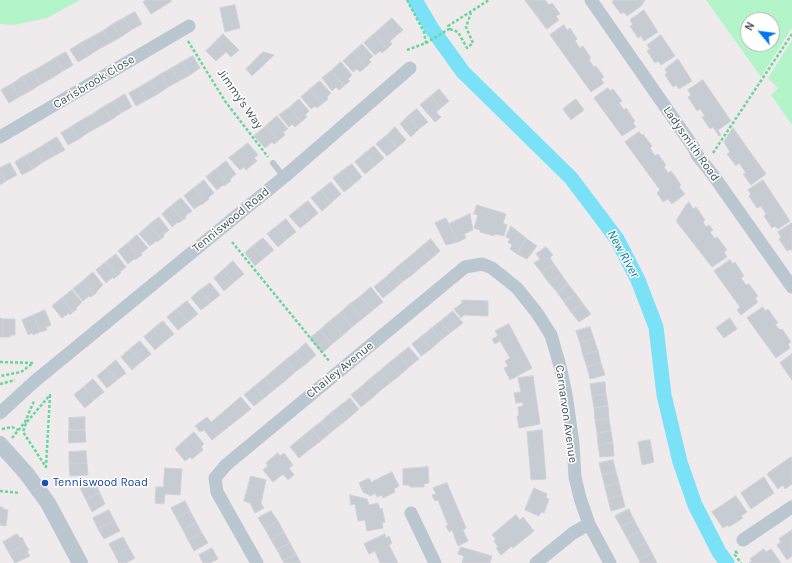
<!DOCTYPE html>
<style>
body{margin:0}
#map{position:relative;width:792px;height:563px;overflow:hidden;background:#efebec;font-family:Karla,sans-serif}
canvas{display:block}
.north{position:absolute;left:740px;top:12px;width:40px;height:40px;box-sizing:border-box;background:#fff;border:1px solid #b3b9bd;border-radius:50%;rotate:299deg;font-size:11px;font-weight:700;line-height:16px;text-align:center;color:#42505b}
.north::after{content:'';display:block;margin:auto;width:14px;height:18px;background:#0274f2;clip-path:polygon(50% 0,100% 100%,50% 72%,0 100%)}
</style>
<div id="map">
<canvas width="792" height="563"></canvas>
<div class="north">N</div>
</div>
<script>
const ctx = document.querySelector('canvas').getContext('2d');
ctx.lineJoin = 'round';
function fillPath(path, color) { ctx.fillStyle = color; ctx.fill(path, 'evenodd'); }
function stroke(path, color, width, dash) { ctx.strokeStyle = color; ctx.lineWidth = width; ctx.lineCap = dash ? 'butt' : 'round'; ctx.setLineDash(dash || []); ctx.stroke(path); }
function label(font, color, halo, rows, align = 'center') {
  ctx.font = font + ' Karla,sans-serif'; ctx.lineWidth = 3; ctx.setLineDash([]); ctx.textBaseline = 'middle'; ctx.strokeStyle = halo; ctx.fillStyle = color; for (const [text, x, y, turn = 0] of rows) {
    ctx.save(); ctx.translate(x, y); ctx.rotate((+turn || 0) * Math.PI / 180); ctx.textAlign = isNaN(turn) ? turn : align; if (halo) ctx.strokeText(text, 0, 0); ctx.fillText(text, 0, 0); ctx.restore();
  }
}
fillPath(new Path2D(`
 M 0,0 L 80,0 L 47,18 L 14,25 L 0,24 Z
 M 706,0 L 792,0 L 792,29 L 791,29 L 761,77 ZM 748,20 L 772,20 L 772,44 L 748,44 Z
 M 792,40 L 792,125 L 771,95 L 778,88 L 768,78 Z`), '#b3f4c9');
stroke(new Path2D(`
 M 415,0 L 432,29 L 463,72 L 571,178 L 617,239 L 638,280 L 656,327 L 664,395 L 680,462 L 695,505 L 719,552 L 727,563`), '#7ae1f7', 15);
const building = new Path2D(`
 M 146,0 L 171,0 L 172,1 L 151,14 L 143,2 Z
 M 525,0 L 545,0 L 549,5 L 552,3 L 560,14 L 556,16 L 559,20 L 547,29 Z
 M 614,0 L 645,0 L 641,6 L 627,16 L 624,12 L 621,14 L 612,2 Z
 M 235,5 L 240,28 L 225,32 L 220,8 Z
 M 644,10 L 658,32 L 644,41 L 641,36 L 638,38 L 630,26 L 633,25 L 630,20 Z
 M 135,12 L 142,24 L 131,30 L 124,18 Z
 M 124,18 L 131,30 L 121,37 L 113,24 Z
 M 392,18 L 403,30 L 390,41 L 392,44 L 387,49 L 374,34 Z
 M 113,24 L 121,37 L 110,43 L 103,31 Z
 M 564,25 L 567,30 L 570,28 L 577,39 L 575,41 L 580,48 L 583,46 L 591,58 L 589,60 L 594,67 L 596,66 L 604,77 L 601,79 L 604,83 L 591,92 L 550,35 Z
 M 103,31 L 110,43 L 99,49 L 92,37 Z
 M 223,34 L 239,50 L 231,57 L 226,52 L 216,61 L 206,51 Z
 M 374,34 L 387,49 L 382,53 L 380,51 L 375,55 L 364,43 Z
 M 661,35 L 675,56 L 661,65 L 658,61 L 655,63 L 647,51 L 650,49 L 647,45 Z
 M 92,37 L 99,49 L 88,56 L 81,43 Z
 M 81,43 L 88,56 L 78,62 L 70,50 Z
 M 362,44 L 373,56 L 369,60 L 371,62 L 366,67 L 353,52 Z
 M 66,52 L 73,65 L 63,71 L 55,58 Z
 M 263,52 L 274,55 L 252,76 L 246,69 Z
 M 353,52 L 366,67 L 360,72 L 357,69 L 353,72 L 343,61 Z
 M 193,56 L 200,68 L 190,75 L 182,62 Z
 M 55,58 L 63,71 L 52,78 L 44,65 Z
 M 678,59 L 692,81 L 679,89 L 676,85 L 673,87 L 665,75 L 667,73 L 665,69 Z
 M 182,62 L 190,75 L 179,81 L 172,68 Z
 M 341,62 L 352,75 L 348,79 L 350,81 L 344,86 L 331,71 Z
 M 44,65 L 52,78 L 41,84 L 33,71 Z
 M 172,68 L 179,81 L 168,87 L 161,74 Z
 M 33,71 L 41,84 L 30,91 L 22,77 Z
 M 331,71 L 344,86 L 339,90 L 336,87 L 332,91 L 322,78 Z
 M 161,74 L 168,87 L 158,94 L 150,81 Z
 M 22,77 L 30,91 L 19,97 L 12,84 Z
 M 703,80 L 731,121 L 718,130 L 721,135 L 719,136 L 713,127 L 710,129 L 702,117 L 705,116 L 700,109 L 697,111 L 688,97 L 691,95 L 688,90 Z
 M 150,81 L 158,94 L 147,100 L 140,87 Z
 M 320,81 L 331,93 L 327,97 L 328,99 L 322,104 L 310,89 Z
 M 12,84 L 19,97 L 9,103 L 1,90 Z
 M 140,87 L 147,100 L 136,106 L 129,93 Z
 M 608,88 L 610,91 L 613,89 L 622,101 L 619,103 L 624,110 L 626,108 L 635,121 L 633,123 L 636,127 L 622,136 L 594,98 Z
 M 310,89 L 322,104 L 317,108 L 315,106 L 311,109 L 301,97 Z
 M 439,89 L 449,101 L 441,108 L 431,96 Z
 M 125,94 L 132,107 L 121,113 L 114,101 Z
 M 431,96 L 441,108 L 436,112 L 441,117 L 435,122 L 420,105 Z
 M 299,99 L 309,111 L 305,115 L 307,117 L 301,122 L 289,108 Z
 M 576,99 L 584,110 L 571,120 L 563,109 Z
 M 114,101 L 121,113 L 111,120 L 103,107 Z
 M 103,107 L 111,120 L 100,126 L 93,114 Z
 M 289,108 L 301,122 L 295,127 L 292,124 L 289,127 L 279,115 Z
 M 417,109 L 428,122 L 419,129 L 408,116 Z
 M 93,114 L 100,126 L 89,132 L 82,120 Z
 M 277,116 L 288,129 L 283,132 L 285,135 L 279,140 L 266,126 Z
 M 408,116 L 419,129 L 411,137 L 400,124 Z
 M 82,120 L 89,132 L 79,139 L 71,127 Z
 M 266,126 L 279,140 L 274,144 L 272,142 L 265,148 L 254,136 Z
 M 71,127 L 79,139 L 68,145 L 61,133 Z
 M 395,127 L 406,140 L 397,148 L 386,136 Z
 M 733,128 L 766,174 L 751,185 L 743,174 L 746,173 L 739,163 L 736,166 L 727,154 L 730,152 L 724,142 Z
 M 639,132 L 642,135 L 643,134 L 652,146 L 650,148 L 655,156 L 658,154 L 666,165 L 664,167 L 668,173 L 671,171 L 681,185 L 679,187 L 685,194 L 672,204 L 668,199 L 663,202 L 657,193 L 660,190 L 625,142 Z
 M 386,136 L 397,148 L 387,156 L 376,144 Z
 M 57,137 L 65,150 L 54,156 L 47,143 Z
 M 47,143 L 54,156 L 43,162 L 36,150 Z
 M 248,143 L 258,155 L 254,158 L 257,161 L 246,170 L 244,167 L 240,170 L 229,158 Z
 M 374,146 L 384,158 L 375,166 L 364,154 Z
 M 36,150 L 43,162 L 33,169 L 25,156 Z
 M 364,154 L 375,166 L 365,174 L 355,162 Z
 M 25,156 L 33,169 L 22,175 L 15,162 Z
 M 226,161 L 236,174 L 230,179 L 231,181 L 228,183 L 216,169 Z
 M 10,163 L 17,175 L 6,181 L 0,171 L 0,168 Z
 M 352,164 L 362,177 L 353,185 L 342,171 Z
 M 216,169 L 228,183 L 224,186 L 223,185 L 217,190 L 206,177 Z
 M 0,171 L 6,181 L 0,185 Z
 M 342,171 L 353,185 L 344,192 L 333,178 Z
 M 204,180 L 214,193 L 208,198 L 209,199 L 205,202 L 194,188 Z
 M 763,180 L 790,221 L 778,229 L 775,226 L 772,228 L 764,216 L 766,214 L 761,206 L 757,208 L 749,196 L 751,194 L 748,190 Z
 M 331,182 L 341,194 L 331,203 L 321,190 Z
 M 194,188 L 205,202 L 202,205 L 201,204 L 194,209 L 184,196 Z
 M 321,190 L 331,203 L 322,211 L 311,198 Z
 M 181,198 L 192,211 L 185,216 L 186,218 L 183,220 L 171,206 Z
 M 308,201 L 318,213 L 309,221 L 299,208 Z
 M 689,202 L 693,209 L 696,207 L 705,220 L 703,222 L 706,227 L 709,225 L 713,230 L 710,232 L 715,239 L 717,237 L 727,250 L 724,252 L 727,257 L 712,267 L 676,221 L 686,205 Z
 M 477,205 L 506,214 L 503,223 L 507,225 L 504,236 L 495,234 L 494,236 L 480,232 L 480,230 L 474,228 L 478,215 L 474,214 Z
 M 171,206 L 183,220 L 179,223 L 178,222 L 172,227 L 162,214 Z
 M 299,208 L 309,221 L 300,228 L 289,216 Z
 M 470,214 L 473,230 L 464,234 L 466,238 L 458,242 L 449,224 Z
 M 159,217 L 169,230 L 163,235 L 164,237 L 161,239 L 149,225 Z
 M 446,218 L 458,242 L 446,245 L 435,223 Z
 M 286,219 L 296,232 L 287,239 L 276,227 Z
 M 792,223 L 792,251 L 791,249 L 787,251 L 779,239 L 781,237 L 778,232 Z
 M 149,225 L 161,239 L 157,242 L 156,241 L 150,246 L 139,234 Z
 M 511,226 L 527,239 L 517,254 L 510,249 L 512,245 L 508,242 L 510,239 L 506,237 Z
 M 276,227 L 287,239 L 278,247 L 267,234 Z
 M 137,235 L 148,248 L 141,253 L 142,255 L 139,257 L 128,243 Z
 M 263,238 L 274,250 L 264,258 L 254,245 Z
 M 431,239 L 440,251 L 431,259 L 421,247 Z
 M 527,239 L 537,246 L 527,259 L 517,254 Z
 M 128,243 L 139,257 L 135,260 L 134,259 L 128,264 L 118,251 Z
 M 254,245 L 264,258 L 255,266 L 245,253 Z
 M 421,247 L 431,259 L 421,267 L 412,255 Z
 M 546,247 L 553,255 L 550,258 L 554,264 L 542,273 L 534,263 L 540,259 L 536,254 Z
 M 116,254 L 126,267 L 120,272 L 121,273 L 117,276 L 106,262 Z
 M 412,255 L 421,267 L 412,275 L 402,263 Z
 M 730,260 L 733,264 L 735,262 L 744,276 L 741,278 L 746,285 L 749,284 L 758,296 L 755,298 L 758,302 L 741,315 L 737,310 L 740,307 L 714,271 Z
 M 233,261 L 244,274 L 234,282 L 223,270 Z
 M 106,262 L 117,276 L 114,279 L 113,277 L 106,283 L 96,270 Z
 M 402,263 L 412,275 L 402,282 L 393,271 Z
 M 554,264 L 561,274 L 549,283 L 542,273 Z
 M 223,270 L 234,282 L 224,291 L 214,278 Z
 M 393,271 L 402,282 L 393,290 L 384,279 Z
 M 93,272 L 103,285 L 97,291 L 97,292 L 94,295 L 83,281 Z
 M 561,274 L 568,284 L 557,292 L 549,283 Z
 M 384,279 L 393,290 L 383,298 L 374,287 Z
 M 83,281 L 94,295 L 91,297 L 89,296 L 83,301 L 73,289 Z
 M 210,283 L 220,295 L 210,303 L 200,290 Z
 M 568,284 L 576,294 L 564,302 L 557,292 Z
 M 371,287 L 383,302 L 373,310 L 361,296 Z
 M 72,290 L 82,302 L 76,308 L 77,309 L 73,312 L 62,298 Z
 M 200,290 L 210,303 L 201,310 L 191,298 Z
 M 576,294 L 583,304 L 571,312 L 564,302 Z
 M 361,296 L 373,310 L 362,319 L 350,304 Z
 M 62,298 L 73,312 L 70,315 L 69,313 L 62,318 L 52,306 Z
 M 462,300 L 488,301 L 488,316 L 464,315 L 461,318 L 454,309 L 462,303 Z
 M 187,301 L 198,314 L 188,322 L 177,309 Z
 M 350,304 L 362,319 L 352,327 L 340,313 Z
 M 583,304 L 591,314 L 579,322 L 571,312 Z
 M 763,307 L 765,311 L 768,309 L 778,323 L 775,324 L 780,330 L 782,329 L 791,342 L 788,344 L 790,348 L 776,358 L 747,318 Z
 M 177,309 L 188,322 L 178,330 L 167,317 Z
 M 45,310 L 51,325 L 46,327 L 47,330 L 40,332 L 34,315 Z
 M 453,311 L 463,323 L 450,333 L 441,321 Z
 M 340,313 L 352,327 L 342,336 L 330,321 Z
 M 34,315 L 40,332 L 33,335 L 33,333 L 28,335 L 22,320 Z
 M 0,318 L 3,319 L 3,337 L 0,337 Z
 M 730,318 L 737,329 L 724,338 L 716,328 Z
 M 3,319 L 15,319 L 15,335 L 10,335 L 10,337 L 3,337 Z
 M 163,321 L 174,334 L 164,342 L 153,329 Z
 M 330,321 L 342,336 L 332,344 L 320,330 Z
 M 441,321 L 450,333 L 441,340 L 432,328 Z
 M 509,324 L 532,368 L 510,380 L 504,368 L 508,366 L 505,361 L 510,358 L 500,341 L 495,344 L 492,339 L 498,336 L 495,331 Z
 M 590,327 L 594,339 L 580,343 L 576,331 Z
 M 432,328 L 441,340 L 431,349 L 421,337 Z
 M 153,329 L 164,342 L 155,350 L 144,337 Z
 M 320,330 L 332,344 L 322,353 L 310,338 Z
 M 421,337 L 431,349 L 421,356 L 412,344 Z
 M 594,339 L 598,351 L 583,355 L 580,343 Z
 M 140,341 L 151,354 L 141,362 L 130,349 Z
 M 306,343 L 316,355 L 306,364 L 296,352 Z
 M 409,347 L 419,359 L 409,367 L 399,355 Z
 M 130,349 L 141,362 L 132,370 L 121,357 Z
 M 598,351 L 601,363 L 587,367 L 583,355 Z
 M 296,352 L 306,364 L 295,372 L 286,360 Z
 M 792,354 L 792,380 L 780,363 Z
 M 399,355 L 409,367 L 399,376 L 388,364 Z
 M 116,360 L 126,373 L 117,380 L 107,368 Z
 M 286,360 L 295,372 L 285,381 L 275,369 Z
 M 601,363 L 605,375 L 590,379 L 587,367 Z
 M 388,364 L 399,376 L 390,383 L 380,371 Z
 M 107,368 L 117,380 L 107,388 L 97,376 Z
 M 275,369 L 285,381 L 275,389 L 265,378 Z
 M 380,371 L 390,383 L 381,390 L 371,378 Z
 M 533,376 L 540,424 L 519,428 L 517,416 L 519,416 L 518,407 L 523,406 L 523,402 L 516,403 L 514,393 L 521,392 L 518,378 Z
 M 265,378 L 275,389 L 264,398 L 255,386 Z
 M 371,378 L 381,390 L 371,399 L 361,387 Z
 M 93,379 L 104,392 L 94,400 L 84,387 Z
 M 605,382 L 606,394 L 592,396 L 590,384 Z
 M 255,386 L 264,398 L 254,406 L 244,395 Z
 M 84,387 L 94,400 L 85,408 L 74,395 Z
 M 361,387 L 371,399 L 361,407 L 351,395 Z
 M 606,394 L 608,406 L 594,408 L 592,396 Z
 M 241,397 L 251,409 L 212,440 L 204,430 L 200,432 L 195,426 L 207,417 L 211,422 Z
 M 350,398 L 359,409 L 349,418 L 340,406 Z
 M 340,406 L 349,418 L 340,425 L 331,413 Z
 M 608,406 L 609,419 L 595,420 L 594,408 Z
 M 331,413 L 340,425 L 330,433 L 321,422 Z
 M 85,417 L 85,430 L 69,430 L 69,418 Z
 M 609,419 L 611,431 L 597,433 L 595,420 Z
 M 321,422 L 330,433 L 321,441 L 312,429 Z
 M 312,429 L 321,441 L 310,449 L 301,438 Z
 M 69,430 L 85,430 L 86,442 L 69,443 Z
 M 542,430 L 546,479 L 531,480 L 527,432 Z
 M 611,431 L 613,443 L 598,445 L 597,433 Z
 M 194,432 L 204,444 L 201,447 L 203,450 L 192,459 L 190,457 L 185,461 L 175,449 Z
 M 301,438 L 310,449 L 299,458 L 290,447 Z
 M 650,440 L 654,462 L 642,465 L 638,442 Z
 M 613,443 L 614,456 L 600,457 L 598,445 Z
 M 86,451 L 87,463 L 69,464 L 69,452 Z
 M 278,453 L 280,456 L 284,453 L 293,465 L 289,468 L 294,475 L 288,480 L 283,474 L 273,482 L 263,470 L 268,466 L 266,463 Z
 M 791,457 L 792,459 L 792,484 L 785,489 L 783,485 L 778,489 L 767,474 Z
 M 613,460 L 616,472 L 602,475 L 599,463 Z
 M 87,463 L 88,475 L 70,476 L 69,464 Z
 M 428,467 L 429,483 L 424,484 L 424,487 L 410,487 L 409,485 L 403,485 L 403,469 Z
 M 165,468 L 182,469 L 180,495 L 165,494 L 164,504 L 155,503 L 156,487 L 163,487 Z
 M 392,472 L 399,486 L 394,489 L 395,492 L 383,498 L 382,495 L 377,497 L 375,493 L 371,496 L 363,492 L 359,483 L 369,478 L 371,482 Z
 M 616,472 L 619,483 L 605,487 L 602,475 Z
 M 251,476 L 266,480 L 261,503 L 264,508 L 255,513 L 250,503 L 244,501 Z
 M 764,477 L 774,493 L 751,509 L 741,493 Z
 M 94,481 L 100,493 L 86,500 L 80,488 Z
 M 447,483 L 466,528 L 463,530 L 468,541 L 458,546 L 452,530 L 449,532 L 446,526 L 448,525 L 438,500 L 435,501 L 432,495 L 436,494 L 433,488 Z
 M 619,483 L 622,495 L 608,499 L 605,487 Z
 M 534,488 L 547,494 L 546,498 L 549,499 L 544,513 L 541,512 L 539,516 L 525,510 Z
 M 100,493 L 105,504 L 92,512 L 86,500 Z
 M 350,495 L 367,499 L 369,505 L 378,503 L 380,509 L 382,508 L 385,522 L 382,523 L 383,528 L 367,531 L 365,520 L 358,521 L 355,504 L 351,505 Z
 M 622,495 L 625,507 L 611,511 L 608,499 Z
 M 736,496 L 747,512 L 741,516 L 743,518 L 729,527 L 728,525 L 723,528 L 712,512 Z
 M 185,501 L 190,511 L 177,519 L 171,508 Z
 M 0,507 L 3,507 L 3,509 L 8,510 L 6,526 L 0,525 Z
 M 629,509 L 634,520 L 621,527 L 615,516 Z
 M 109,510 L 114,520 L 98,529 L 93,518 Z
 M 190,511 L 196,522 L 183,530 L 177,519 Z
 M 271,511 L 278,521 L 265,529 L 258,518 Z
 M 516,515 L 520,520 L 523,517 L 534,531 L 513,548 L 512,546 L 501,555 L 496,548 L 498,547 L 494,541 L 496,539 L 492,535 Z
 M 114,520 L 120,531 L 104,539 L 98,529 Z
 M 634,520 L 640,531 L 627,538 L 621,527 Z
 M 278,521 L 284,532 L 271,540 L 265,529 Z
 M 196,522 L 202,533 L 188,540 L 183,530 Z
 M 792,530 L 792,556 L 787,560 L 777,545 L 781,542 L 779,539 Z
 M 640,531 L 646,542 L 633,549 L 627,538 Z
 M 284,532 L 290,543 L 277,550 L 271,540 Z
 M 202,533 L 208,543 L 194,551 L 188,540 Z
 M 17,534 L 20,538 L 22,537 L 25,544 L 9,553 L 3,542 Z
 M 385,534 L 386,538 L 389,536 L 392,543 L 389,545 L 398,563 L 380,563 L 375,551 L 369,554 L 364,544 Z
 M 123,537 L 129,548 L 115,555 L 109,544 Z
 M 646,542 L 652,553 L 639,560 L 633,549 Z
 M 290,543 L 296,554 L 283,561 L 277,550 Z
 M 25,544 L 29,550 L 27,552 L 30,556 L 15,563 L 9,553 Z
 M 461,547 L 492,556 L 490,563 L 462,563 L 464,556 L 458,554 Z
 M 129,548 L 135,558 L 126,563 L 119,563 L 115,555 Z
 M 212,548 L 218,559 L 210,563 L 203,563 L 199,555 Z
 M 764,549 L 766,552 L 771,549 L 781,563 L 749,563 L 752,561 L 750,559 Z
 M 652,553 L 657,563 L 640,563 L 639,560 Z
 M 296,554 L 301,563 L 284,563 L 283,561 Z`);
fillPath(building, '#c7cbd2');
stroke(building, '#cfd2d9', 1);
stroke(new Path2D(`
 M 407,0 L 424,32 L 426,43
 M 450,29 L 458,32 L 467,48 L 473,43 L 466,27 L 471,13
 M 188,41 L 225,101 L 268,157
 M 407,50 L 426,43 L 449,29 L 448,26 L 489,0
 M 713,153 L 792,34
 M 232,242 L 330,362
 M 0,362 L 33,363 L 21,372 L 0,376
 M 0,384 L 15,380
 M 50,395 L 46,467 L 23,432 L 26,423 Z
 M 2,429 L 12,427 L 18,430
 M 12,438 L 25,422 L 34,401
 M 0,491 L 20,493
 M 735,551 L 737,553 L 735,555 L 741,563`), '#67d69b', 2.5, [3, 2]);
stroke(new Path2D(`
 M 273,163 L 284,177`), '#bac7d1', 6);
stroke(new Path2D(`
 M 591,0 L 694,148 L 697,155 L 713,175 L 792,287
 M 0,137 L 189,26
 M 0,413 L 35,381 L 284,177 L 410,68
 M 411,513 L 435,563
 M 743,540 L 792,507
 M 257,563 L 217,492 L 215,478 L 226,465 L 465,267 L 482,264 L 492,268 L 517,288 L 537,313 L 551,335 L 560,366 L 566,394 L 573,444 L 575,477 L 580,498 L 589,524 L 610,563
 M 536,563 L 573,533 L 589,524`), '#bac7d1', 13);
stroke(new Path2D(`
 M 0,444 L 26,473 L 48,503 L 80,563`), '#bac7d1', 16);
for (const [x, y, r, color] of [
 [45,483,4,"#1a4fb4"]
]) { const dot = new Path2D(); dot.arc(x, y, r, 0, 2 * Math.PI); ctx.fillStyle = color; ctx.fill(dot); stroke(dot, '#fff', 1.5); }
label('12px', '#42505b', '#fff', [
 ["Carisbrook Close",94,82,-31],
 ["Jimmy's Way",240,99,55],
 ["Ladysmith Road",691,144,55],
 ["Tenniswood Road",231,220,-39],
 ["Chailey Avenue",340,370,-39],
 ["Carnarvon Avenue",566,414,82]
]);
label('12px', '#164399', '#fff', [
 ["Tenniswood Road",53,483]
], 'left');
label('italic 13px', '#037f99', '#fff', [
 ["New River",623,254,61]
]);
</script>
